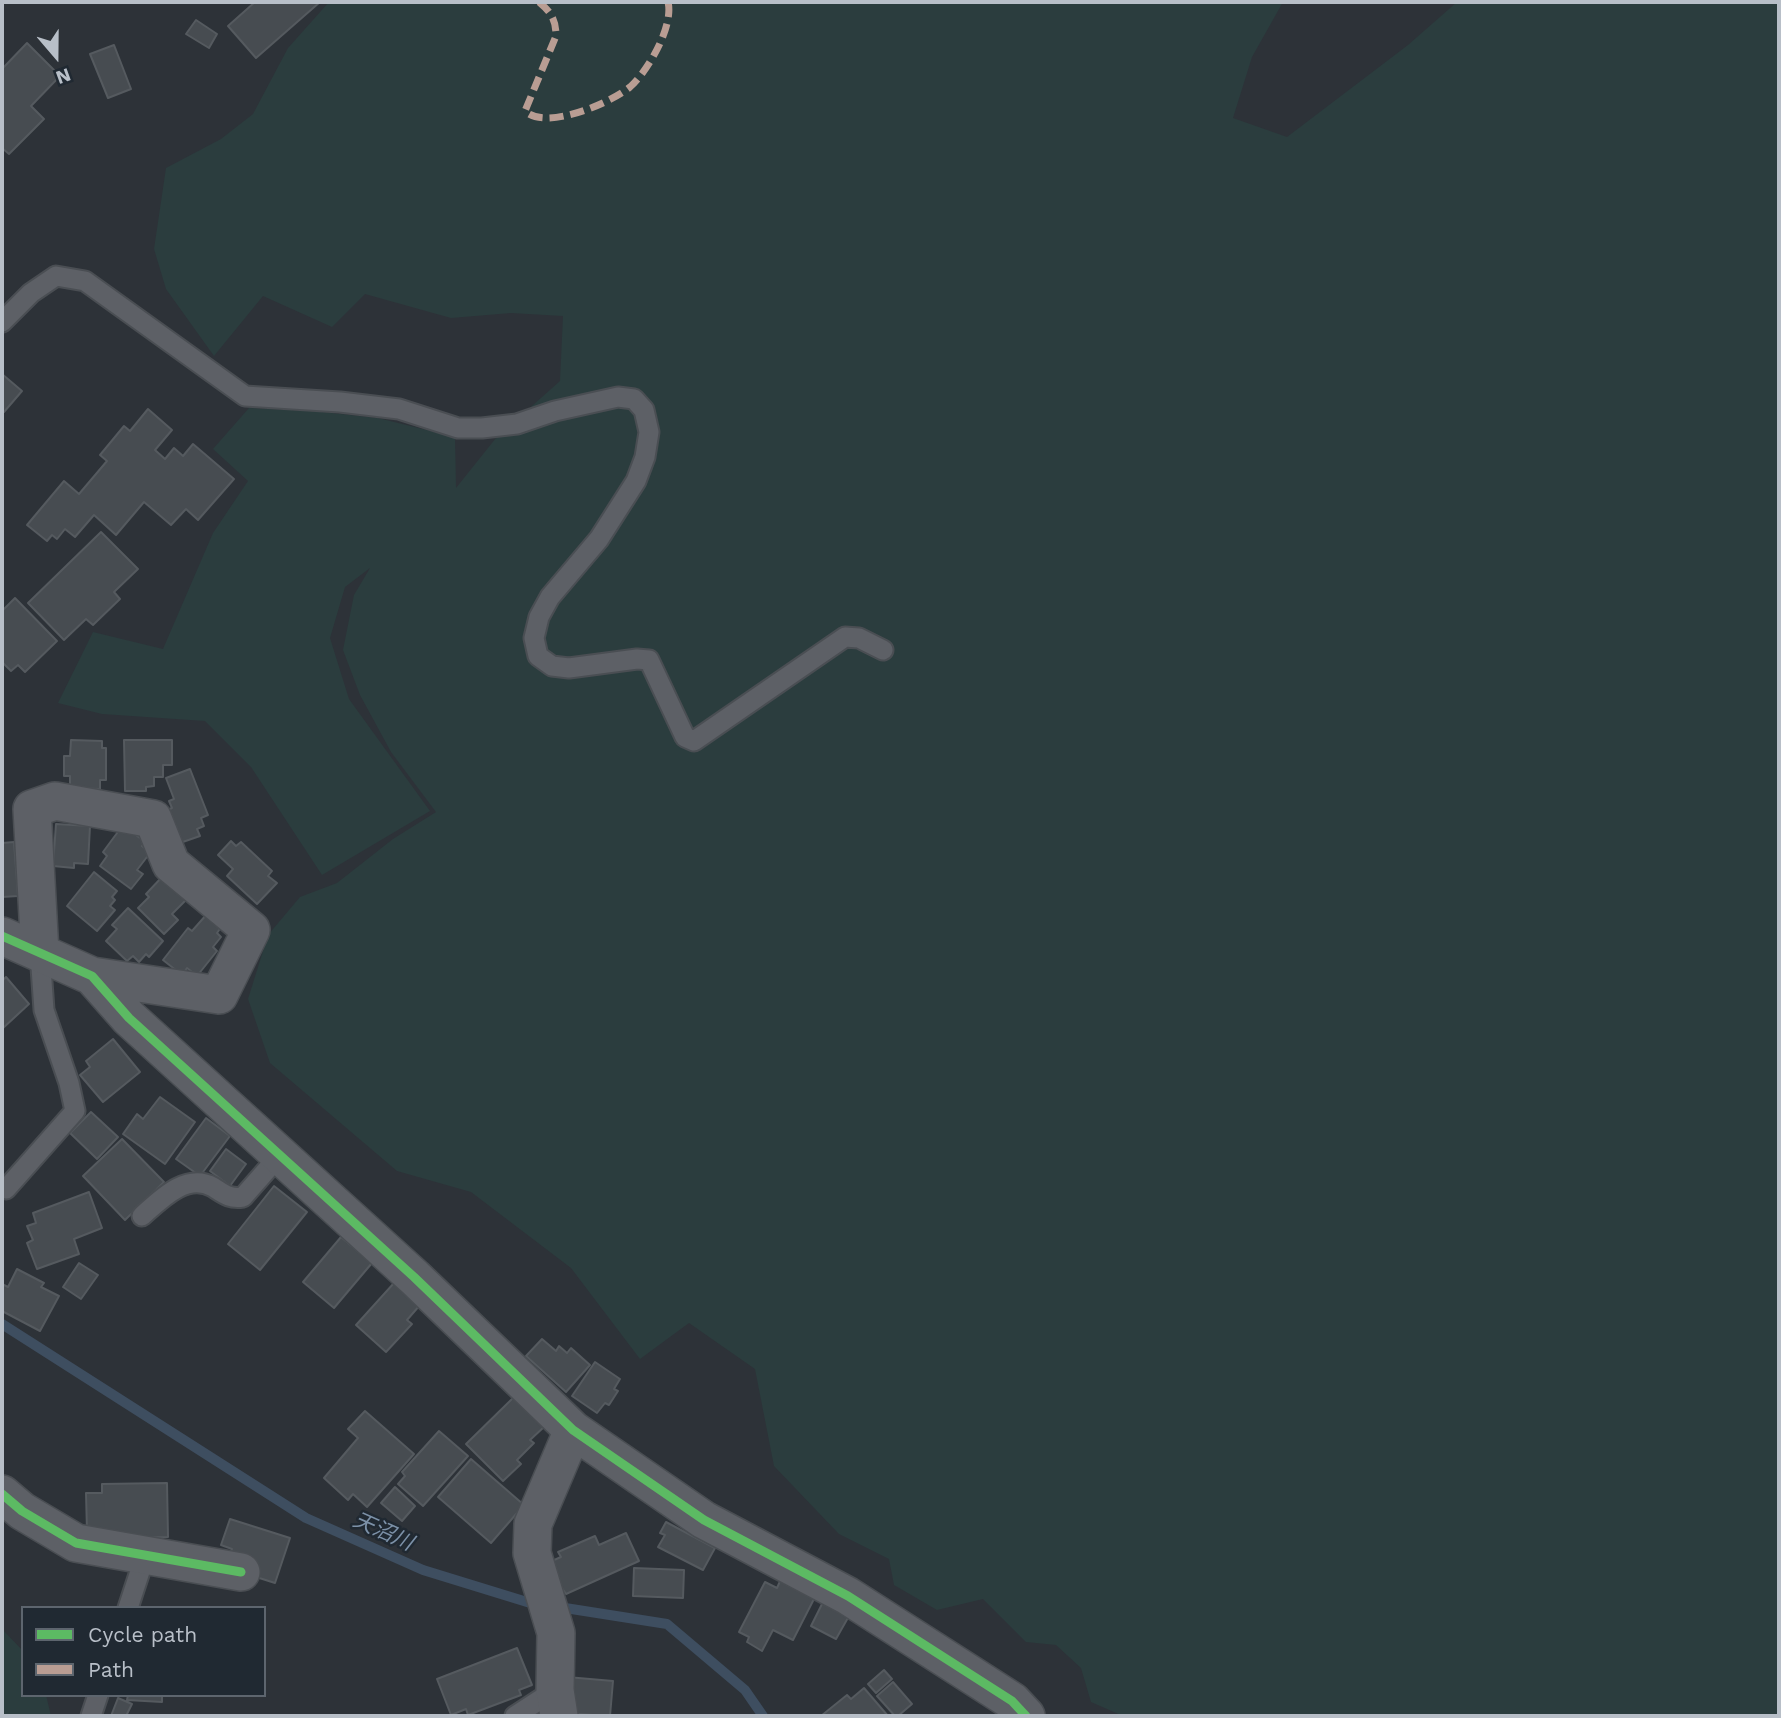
<!DOCTYPE html>
<meta charset="utf-8">
<style>
body{margin:0}
#map{position:relative;width:1781px;height:1718px;overflow:hidden;background:#2d3238;font-family:"Work Sans",sans-serif}
canvas{display:block}
.frame{position:absolute;inset:0;border:4px solid #b8bfc8;pointer-events:none}
.legend{position:absolute;left:21px;top:1606px;width:245px;height:91px;box-sizing:border-box;background:#202932;border:2px solid #5d656e;margin:0;padding:9px 12px;list-style:none;font-size:21px;color:#b8bfc8}
.legend li{display:flex;align-items:center;gap:14px;height:35px}
.legend b{width:35px;border:2px solid #5d656e}
.north{position:absolute;left:21px;top:21px;width:70px;height:70px;-webkit-text-stroke:5px #202932;paint-order:stroke;rotate:160deg;font-size:19px;font-weight:700;line-height:28px;text-align:center;color:#b8bfc8}
.north::after{content:'';display:block;margin:auto;width:24px;height:32px;background:#b8bfc8;clip-path:polygon(50% 0,100% 100%,50% 72%,0 100%)}
</style>
<div id="map">
<canvas width="1781" height="1718"></canvas>
<div class="frame"></div>
<ul class="legend">
<li><b style="height:9px;background:#5cba63"></b>Cycle path</li>
<li><b style="height:9px;background:#b99d93"></b>Path</li>
</ul>
<div class="north">N</div>
</div>
<script>
const ctx = document.querySelector('canvas').getContext('2d');
ctx.lineJoin = 'round';
function fillPath(path, color) { ctx.fillStyle = color; ctx.fill(path, 'evenodd'); }
function stroke(path, color, width, dash) { ctx.strokeStyle = color; ctx.lineWidth = width; ctx.lineCap = dash ? 'butt' : 'round'; ctx.setLineDash(dash || []); ctx.stroke(path); }
function label(font, color, halo, rows, align = 'center') {
  ctx.font = font + ' "Work Sans","Noto Sans JP",sans-serif'; ctx.lineWidth = 5; ctx.setLineDash([]); ctx.textBaseline = 'middle'; ctx.strokeStyle = halo; ctx.fillStyle = color; for (const [text, x, y, turn = 0] of rows) {
    ctx.save(); ctx.translate(x, y); ctx.rotate((+turn || 0) * Math.PI / 180); ctx.textAlign = isNaN(turn) ? turn : align; if (halo) ctx.strokeText(text, 0, 0); ctx.fillText(text, 0, 0); ctx.restore();
  }
}
fillPath(new Path2D(`
 M 329,2 L 1283,2 L 1252,57 L 1233,118 L 1287,137 L 1408,45 L 1457,2 L 1779,2 L 1779,1716 L 1123,1716 L 1091,1702 L 1081,1668 L 1056,1645 L 1026,1642 L 983,1599 L 937,1610 L 894,1585 L 889,1559 L 839,1534 L 774,1466 L 755,1369 L 689,1323 L 640,1359 L 571,1268 L 471,1192 L 397,1171 L 270,1063 L 248,999 L 268,935 L 300,897 L 337,883 L 393,839 L 436,812 L 391,752 L 360,695 L 343,650 L 354,595 L 370,568 L 345,587 L 330,638 L 349,699 L 430,811 L 322,875 L 251,767 L 205,721 L 102,714 L 58,703 L 93,632 L 163,649 L 213,533 L 248,481 L 213,449 L 249,408 L 313,411 L 378,418 L 455,437 L 456,488 L 496,438 L 560,381 L 563,316 L 511,313 L 451,318 L 365,294 L 332,327 L 263,296 L 214,356 L 166,289 L 154,249 L 166,168 L 221,139 L 253,114 L 288,48 Z
 M 2,1629 L 23,1651 L 23,1695 L 46,1695 L 51,1716 L 2,1716 Z`), '#2b3d3e');
stroke(new Path2D(`
 M 2,1324 L 306,1518 L 423,1570 L 527,1602 L 667,1624 L 745,1690 L 763,1716`), '#3e4e60', 10);
const building = new Path2D(`
 M 255,2 L 320,2 L 256,58 L 228,26 Z
 M 196,20 L 217,34 L 209,48 L 186,34 Z
 M 27,43 L 60,76 L 31,106 L 44,119 L 9,154 L 2,148 L 2,69 Z
 M 114,45 L 131,89 L 108,98 L 90,54 Z
 M 2,374 L 22,391 L 4,412 L 2,410 Z
 M 148,409 L 172,430 L 155,450 L 165,459 L 174,448 L 183,456 L 193,444 L 234,479 L 198,520 L 186,509 L 171,525 L 144,502 L 116,535 L 94,515 L 75,537 L 65,529 L 57,539 L 52,535 L 47,541 L 27,525 L 64,481 L 79,494 L 107,461 L 100,455 L 124,426 L 130,431 Z
 M 101,532 L 138,569 L 114,592 L 120,599 L 93,625 L 86,619 L 64,640 L 28,603 Z
 M 15,598 L 57,641 L 25,672 L 18,665 L 11,671 L 2,662 L 2,611 Z
 M 71,740 L 102,741 L 102,748 L 106,748 L 106,780 L 100,780 L 100,789 L 70,788 L 70,776 L 64,776 L 64,756 L 70,756 Z
 M 124,740 L 172,740 L 172,765 L 163,765 L 163,777 L 154,777 L 154,786 L 146,787 L 146,791 L 125,791 Z
 M 190,769 L 208,815 L 201,818 L 204,826 L 197,829 L 200,836 L 177,844 L 165,811 L 172,808 L 169,801 L 174,799 L 166,778 Z
 M 56,824 L 90,826 L 88,864 L 74,863 L 74,868 L 53,866 Z
 M 123,825 L 145,842 L 142,846 L 150,853 L 137,870 L 143,874 L 131,889 L 100,866 L 107,856 L 103,852 Z
 M 231,841 L 236,846 L 241,842 L 272,871 L 268,876 L 277,883 L 257,904 L 227,876 L 233,869 L 218,855 Z
 M 14,842 L 18,896 L 2,897 L 2,843 Z
 M 94,872 L 117,891 L 112,897 L 115,900 L 110,906 L 115,910 L 97,931 L 67,906 Z
 M 162,877 L 187,899 L 172,914 L 178,920 L 164,934 L 138,908 L 149,897 L 146,894 Z
 M 128,908 L 163,941 L 149,957 L 146,954 L 139,962 L 133,956 L 127,961 L 106,941 L 117,929 L 112,925 Z
 M 207,914 L 222,926 L 217,933 L 221,937 L 213,947 L 217,951 L 197,976 L 187,968 L 182,975 L 163,960 L 188,928 L 192,931 Z
 M 6,977 L 29,1004 L 2,1029 L 2,981 Z
 M 113,1039 L 140,1072 L 103,1102 L 80,1075 L 90,1067 L 86,1061 Z
 M 160,1097 L 195,1122 L 165,1164 L 123,1134 L 137,1114 L 143,1119 Z
 M 91,1112 L 118,1137 L 97,1159 L 70,1133 Z
 M 206,1118 L 230,1136 L 200,1176 L 176,1159 Z
 M 122,1139 L 164,1182 L 125,1220 L 83,1176 Z
 M 226,1149 L 246,1164 L 230,1186 L 210,1171 Z
 M 274,1186 L 307,1212 L 260,1270 L 228,1244 Z
 M 89,1192 L 102,1228 L 74,1239 L 79,1254 L 37,1269 L 27,1243 L 33,1240 L 27,1226 L 36,1223 L 33,1213 Z
 M 341,1237 L 372,1263 L 334,1308 L 303,1282 Z
 M 79,1263 L 98,1275 L 81,1299 L 63,1287 Z
 M 17,1269 L 44,1283 L 41,1287 L 59,1296 L 40,1331 L 2,1311 L 2,1284 L 8,1287 Z
 M 394,1283 L 420,1305 L 407,1320 L 412,1324 L 386,1352 L 356,1325 Z
 M 542,1339 L 556,1351 L 559,1346 L 567,1353 L 571,1348 L 590,1365 L 566,1392 L 526,1356 Z
 M 595,1362 L 620,1379 L 614,1389 L 618,1391 L 609,1405 L 605,1403 L 597,1413 L 572,1396 Z
 M 514,1397 L 544,1427 L 530,1440 L 534,1443 L 517,1460 L 521,1464 L 503,1481 L 466,1444 Z
 M 365,1411 L 414,1454 L 367,1507 L 353,1494 L 348,1500 L 324,1478 L 358,1438 L 348,1429 Z
 M 439,1431 L 468,1456 L 423,1506 L 398,1484 L 405,1476 L 402,1472 Z
 M 471,1459 L 524,1505 L 491,1543 L 438,1497 Z
 M 167,1483 L 168,1537 L 104,1538 L 87,1532 L 86,1493 L 102,1493 L 102,1484 Z
 M 395,1487 L 415,1506 L 402,1521 L 381,1503 Z
 M 230,1519 L 290,1538 L 275,1583 L 253,1576 L 228,1559 L 232,1549 L 221,1545 Z
 M 666,1522 L 715,1548 L 703,1570 L 658,1547 L 665,1535 L 660,1533 Z
 M 626,1533 L 639,1561 L 566,1594 L 545,1564 L 561,1557 L 558,1552 L 595,1536 L 599,1545 Z
 M 634,1568 L 684,1570 L 683,1598 L 633,1596 Z
 M 781,1579 L 815,1597 L 793,1640 L 773,1630 L 762,1651 L 747,1642 L 749,1637 L 739,1632 L 765,1582 L 777,1588 Z
 M 823,1602 L 849,1616 L 836,1639 L 811,1626 Z
 M 517,1648 L 532,1685 L 519,1690 L 521,1695 L 468,1715 L 466,1709 L 451,1715 L 437,1679 Z
 M 884,1670 L 892,1679 L 876,1693 L 868,1684 Z
 M 567,1677 L 613,1681 L 610,1716 L 576,1714 Z
 M 893,1682 L 912,1704 L 898,1716 L 895,1716 L 877,1696 Z
 M 864,1688 L 888,1716 L 821,1716 L 847,1695 L 851,1699 Z
 M 128,1695 L 162,1695 L 162,1702 L 127,1700 Z
 M 118,1698 L 132,1704 L 126,1716 L 111,1716 Z`);
fillPath(building, '#474c51');
stroke(building, '#555a5f', 2);
const service = new Path2D(`
 M 2,322 L 31,293 L 56,276 L 85,281 L 245,396 L 340,402 L 399,409 L 458,428 L 482,428 L 517,424 L 555,411 L 618,397 L 634,399 L 644,410 L 649,432 L 645,457 L 636,481 L 599,539 L 550,597 L 539,617 L 534,638 L 538,656 L 552,666 L 569,668 L 637,659 L 649,660 L 685,737 L 694,741 L 845,637 L 859,638 L 883,650
 M 6,1189 L 75,1111 L 69,1083 L 44,1010 L 40,953
 M 142,1216 C 160,1200 186,1172 213,1187 C 224,1194 229,1199 243,1197 L 279,1156
 M 128,1608 L 145,1556
 M 91,1716 L 98,1695
 M 515,1716 L 555,1690`);
const minor = new Path2D(`
 M 2,936 L 92,976 L 129,1018 L 414,1277 L 573,1430 L 704,1520 L 848,1596 L 1012,1701 L 1026,1716
 M 40,953 L 32,809 L 55,801 L 153,819 L 171,864 L 251,930 L 219,995 L 92,976
 M 2,1494 L 22,1511 L 76,1543 L 241,1572
 M 559,1716 L 555,1690 L 556,1633 L 532,1553 L 533,1524 L 573,1430`);
stroke(service, '#4a4e53', 23);
stroke(minor, '#4a4e53', 40);
stroke(service, '#5d6066', 19);
stroke(minor, '#5d6066', 37);
stroke(new Path2D(`
 M 539,2 C 551,12 556,20 556,36 L 525,111 C 545,131 611,103 630,87 C 648,71 674,26 668,2`), '#b99d93', 7, [14, 7]);
stroke(new Path2D(`
 M 2,936 L 92,976 L 129,1018 L 414,1277 L 573,1430 L 704,1520 L 848,1596 L 1012,1701 L 1026,1716
 M 2,1494 L 22,1511 L 76,1543 L 241,1572`), '#5cba63', 9);
label('italic 21px', '#7c91a8', '#202932', [
 ["天沼川",383,1532,24]
]);
</script>
